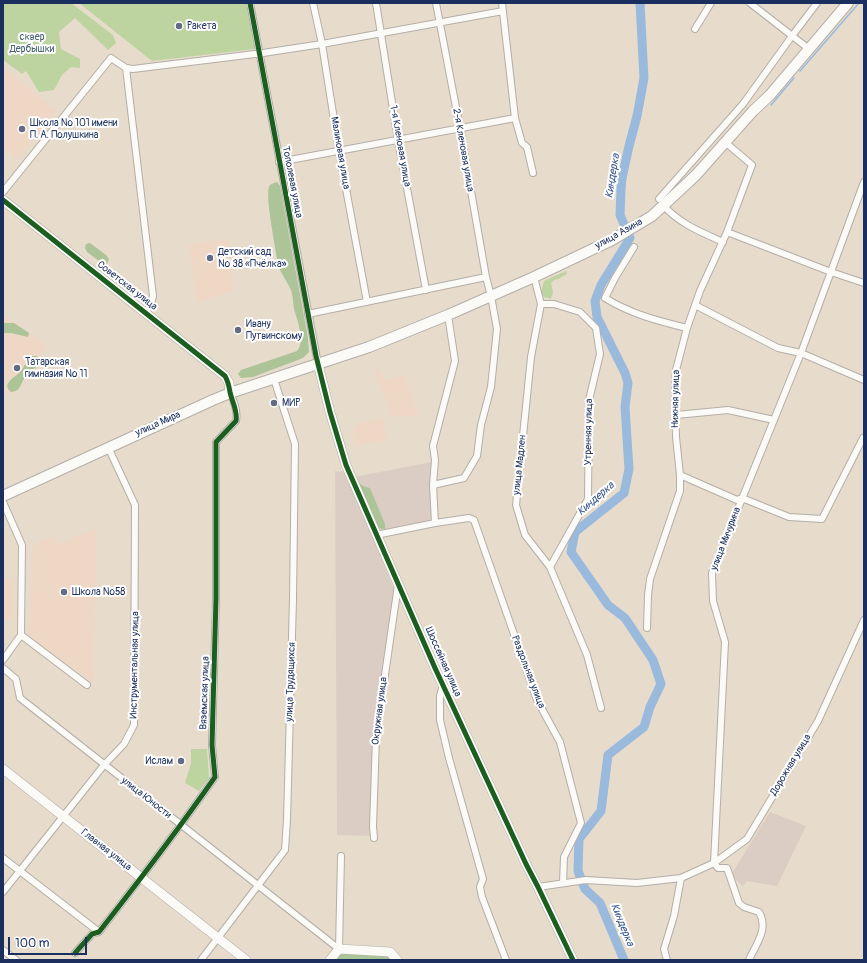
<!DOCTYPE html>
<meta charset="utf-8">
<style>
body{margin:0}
#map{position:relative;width:867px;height:963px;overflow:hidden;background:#e7dccb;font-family:Pangolin,sans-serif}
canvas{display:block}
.frame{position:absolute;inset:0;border:4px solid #1b2f5e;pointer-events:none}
.scale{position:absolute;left:8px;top:937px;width:79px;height:18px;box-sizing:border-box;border:2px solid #1b2f5e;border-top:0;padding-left:5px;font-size:12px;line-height:14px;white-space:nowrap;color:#1b2f5e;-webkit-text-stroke:3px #fff;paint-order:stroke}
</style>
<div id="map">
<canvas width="867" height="963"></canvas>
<div class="frame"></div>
<div class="scale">100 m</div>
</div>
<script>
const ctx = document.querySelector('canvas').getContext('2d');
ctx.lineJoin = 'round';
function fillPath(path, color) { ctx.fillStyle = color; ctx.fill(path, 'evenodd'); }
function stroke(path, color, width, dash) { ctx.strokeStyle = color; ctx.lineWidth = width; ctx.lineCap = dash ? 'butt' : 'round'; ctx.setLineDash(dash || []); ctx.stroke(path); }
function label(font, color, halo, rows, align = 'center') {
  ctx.font = font + ' Pangolin,sans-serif'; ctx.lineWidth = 4; ctx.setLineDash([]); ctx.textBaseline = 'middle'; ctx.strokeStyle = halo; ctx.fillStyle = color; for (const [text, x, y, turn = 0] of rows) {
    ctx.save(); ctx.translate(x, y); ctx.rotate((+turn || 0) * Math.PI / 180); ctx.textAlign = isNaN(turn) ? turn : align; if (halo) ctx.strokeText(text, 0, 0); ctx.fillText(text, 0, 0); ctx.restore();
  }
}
fillPath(new Path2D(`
 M 3,67 L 57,111 L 17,159 L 3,147 Z
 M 228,239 L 233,291 L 196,303 L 189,244 Z
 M 3,314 L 47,346 L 10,395 L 3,389 Z
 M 379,369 L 385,380 L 404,375 L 419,416 L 392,416 L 374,371 Z
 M 383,417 L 387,441 L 355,445 L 352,430 L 357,424 Z
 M 96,528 L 94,683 L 29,637 L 33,545 L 54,535 L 59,544 Z
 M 3,578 L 14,578 L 12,620 L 3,620 Z`), '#efd7c6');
fillPath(new Path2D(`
 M 437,461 L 430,522 L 377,532 L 354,477 Z
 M 335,471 L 346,472 L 394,589 L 373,740 L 370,836 L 337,835 Z
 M 770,812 L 806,826 L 777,886 L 747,881 L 743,886 L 731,875 Z`), '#dbcdc3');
fillPath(new Path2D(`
 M 3,3 L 71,3 L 113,35 L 116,43 L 108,50 L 75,18 L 59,32 L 61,49 L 80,59 L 80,68 L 71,67 L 62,75 L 54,90 L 39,92 L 26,71 L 22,74 L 3,60 Z
 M 79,3 L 246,3 L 255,49 L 152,61 Z
 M 566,271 L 567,274 L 558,279 L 554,280 L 551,283 L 553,292 L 551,299 L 544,297 L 541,292 L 544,281 Z
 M 191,749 L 207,749 L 209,778 L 199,791 L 185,783 L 191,763 Z`), '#bdd4a1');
fillPath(new Path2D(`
 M 277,182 L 280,186 L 308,338 L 309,352 L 303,358 L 253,377 L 241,378 L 238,374 L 241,370 L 297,351 C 306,341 297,320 294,309 C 293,303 293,296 291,290 C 287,281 281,274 278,265 C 276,250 265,197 269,187 C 270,184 274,183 277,182 Z
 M 90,243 L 106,255 L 109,259 L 107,264 L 103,264 L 87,252 L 85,248 L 86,244 Z
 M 3,323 L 14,323 L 29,333 L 28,337 L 11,333 L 3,333 Z
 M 32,356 L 37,356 C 43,366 31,370 26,376 C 20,383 22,391 11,392 C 1,384 14,378 20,372 C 25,367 26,360 32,356 Z
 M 356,480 L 363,486 L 370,488 L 385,524 L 385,529 L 374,528 L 368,509 L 369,506 Z
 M 339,952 L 392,955 L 394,960 L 333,960 Z`), '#acc497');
stroke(new Path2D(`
 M 800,71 L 859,3
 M 771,105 L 794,78`), '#99badd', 1.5);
stroke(new Path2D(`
 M 624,960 L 600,903 L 585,889 L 578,871 L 579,839 L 601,811 L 608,755 L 644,727 L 650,707 L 661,684 L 653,660 L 625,618 L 608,605 L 571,552 L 575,532 L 624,493 L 629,469 L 625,407 L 628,383 L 625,373 L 597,317 L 595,301 L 601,285 L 630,238 L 620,215 L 621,190 L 622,178 L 629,146 L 637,116 L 644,78 L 640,3`), '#99badd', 9);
const street = new Path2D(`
 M 250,3 L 318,364
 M 313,3 L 322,44 L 339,151 L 367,302
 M 376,3 L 398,140 L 426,290
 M 502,3 L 515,118 L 522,143 L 527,147 L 533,173
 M 750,3 L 809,49
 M 695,29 L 711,3
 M 126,68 L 153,296 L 151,304 L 146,312
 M 279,162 L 515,118
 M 3,192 L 111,58 L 126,68 L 133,69 L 263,53 L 322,44 L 503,11
 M 659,199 L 743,104 L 792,36 L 817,3
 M 664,206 C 680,224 701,232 723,242
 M 727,232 L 831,272 L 864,283
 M 634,247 L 615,278 L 605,298 C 631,314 658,321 687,328
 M 534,277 L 541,304 L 531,357 L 516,505 L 525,535 L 550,567 L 587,655 L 601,708
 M 541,304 L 554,304 L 580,312 L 596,328 L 600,354 L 589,400 L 588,499 L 550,567
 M 695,305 L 778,348 L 801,353 L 864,380
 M 308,314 L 486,277
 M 676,415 L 728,410 L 774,420
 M 680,475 L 737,500 L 742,498 L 789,517 L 822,519 L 863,438
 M 433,485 L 464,478 L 477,456 L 481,425 L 491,387 L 497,329 L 491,296 L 486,277 L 460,128 L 436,3
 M 3,502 L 22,545 L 21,635 L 3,660
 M 435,523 L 433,485 L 435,460 L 433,446 L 455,361 L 448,315
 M 376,535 L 435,523 L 469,518 L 474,520 L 537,700 L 560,742 L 581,823 L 564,857 L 563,883
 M 647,628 L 648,595 L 650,579 L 680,491 L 680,475 L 676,437 L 675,387 L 676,370 L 687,328 L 700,291 L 727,232 L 752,165 L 725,142
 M 21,635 L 87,685
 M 3,668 L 16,679 L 20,698 L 339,949
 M 443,685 L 440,696 L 440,720 L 449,758 L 483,879 L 480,887 L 482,897 L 506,960
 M 374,838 L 373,827 L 376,737 L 398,585
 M 3,858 L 99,932
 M 538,887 L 586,880 L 637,883 L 681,878 L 714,863 L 747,839 L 818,721 L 864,620
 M 3,892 L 104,765 L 124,744 L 134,725 L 135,505 L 108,447
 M 339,949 L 341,856
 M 3,950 L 16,960
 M 75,953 L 92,934 L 99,932 C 139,881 178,830 215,777 L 212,745 L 216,598 L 216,442 L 236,421 C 238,412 234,401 230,393
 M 201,960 L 285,850 L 287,820 L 293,599 L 295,444 L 274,379
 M 667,960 L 664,949 L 674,916 L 681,878
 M 749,960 C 756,944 769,929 759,912 L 744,907 L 739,903 L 727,868 L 718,868 L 714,863 L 725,642 L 713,601 L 712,573 L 801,353 L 864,182`);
const secondary = new Path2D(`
 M 3,200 L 225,376 L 229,383 L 230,393
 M 318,364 L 330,412 L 346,465 L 435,668 L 526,864 L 538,887 L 573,960
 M 3,769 L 246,960
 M 330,960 L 339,949 L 390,952 L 397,960`);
const primary = new Path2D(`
 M 3,496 L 213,400 L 230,393 L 369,347 L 448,315 L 534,277 L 612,240 L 652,216 L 696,175 L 753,111 L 770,95 L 848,3`);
stroke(street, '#b3aea8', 8);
stroke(secondary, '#b3aea8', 10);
stroke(primary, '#b3aea8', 12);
stroke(street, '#fbfaf7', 6);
stroke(secondary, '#fbfaf7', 9);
stroke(primary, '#fbfaf7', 10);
stroke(new Path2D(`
 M 250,3 L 316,356 L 330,412 L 346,465 L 435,668 L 526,864 L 538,887 L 573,960
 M 3,200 L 225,376 C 228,381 229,386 230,392 C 232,402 238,411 236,421 L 216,442 L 216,598 L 212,745 L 215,777 C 178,830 139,881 99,932 L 92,934 L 75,953`), '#1b5e20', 5);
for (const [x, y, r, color] of [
 [179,26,4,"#626c84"],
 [22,129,4,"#626c84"],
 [210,258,4,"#626c84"],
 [238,330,4,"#626c84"],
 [17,368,4,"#626c84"],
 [274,403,4,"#626c84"],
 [64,592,4,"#626c84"],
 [181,761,4,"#626c84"]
]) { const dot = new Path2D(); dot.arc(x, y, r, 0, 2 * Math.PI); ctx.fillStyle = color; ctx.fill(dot); stroke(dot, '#fff', 1.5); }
label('10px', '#1b2f5e', '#fff', [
 ["Ракета",187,26],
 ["Школа № 101 имени",30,123],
 ["П. А. Полушкина",30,135],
 ["Детский сад",218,252],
 ["№ 38 «Пчёлка»",218,264],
 ["Ивану",246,324],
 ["Путвинскому",246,336],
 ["Татарская",25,362],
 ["гимназия № 11",25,374],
 ["МИР",282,403],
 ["Школа №58",72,592],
 ["Ислам",173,761,"right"]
], 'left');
label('10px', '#415f68', '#fff', [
 ["сквер",32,37],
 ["Дербышки",32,49]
]);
label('10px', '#1b2f5e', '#fff', [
 ["1-я Кленовая улица",400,146,80],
 ["2-я Кленовая улица",463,150,80],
 ["Малиновая улица",340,153,80],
 ["Тополевая улица",292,182,79],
 ["улица Азина",619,234,-29],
 ["Советская улица",127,286,38],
 ["Нижняя улица",676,399,-89],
 ["улица Мира",158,424,-24],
 ["Утренняя улица",589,432,-89],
 ["улица Мадлен",520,465,-84],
 ["улица Мичурина",726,539,-69],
 ["Шоссейная улица",443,662,66],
 ["Инструментальная улица",135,665,-89],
 ["Раздольная улица",528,672,69],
 ["улица Трудящихся",291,682,-88],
 ["Вяземская улица",205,693,-88],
 ["Окружная улица",380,711,-83],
 ["Дорожная улица",791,765,-59],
 ["улица Юности",146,798,38],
 ["Главная улица",106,850,38]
]);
label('italic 11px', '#3c5b8d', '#fff', [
 ["Киндерка",613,176,-81],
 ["Киндерка",596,499,-41],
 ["Киндерка",622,925,68]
]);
</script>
